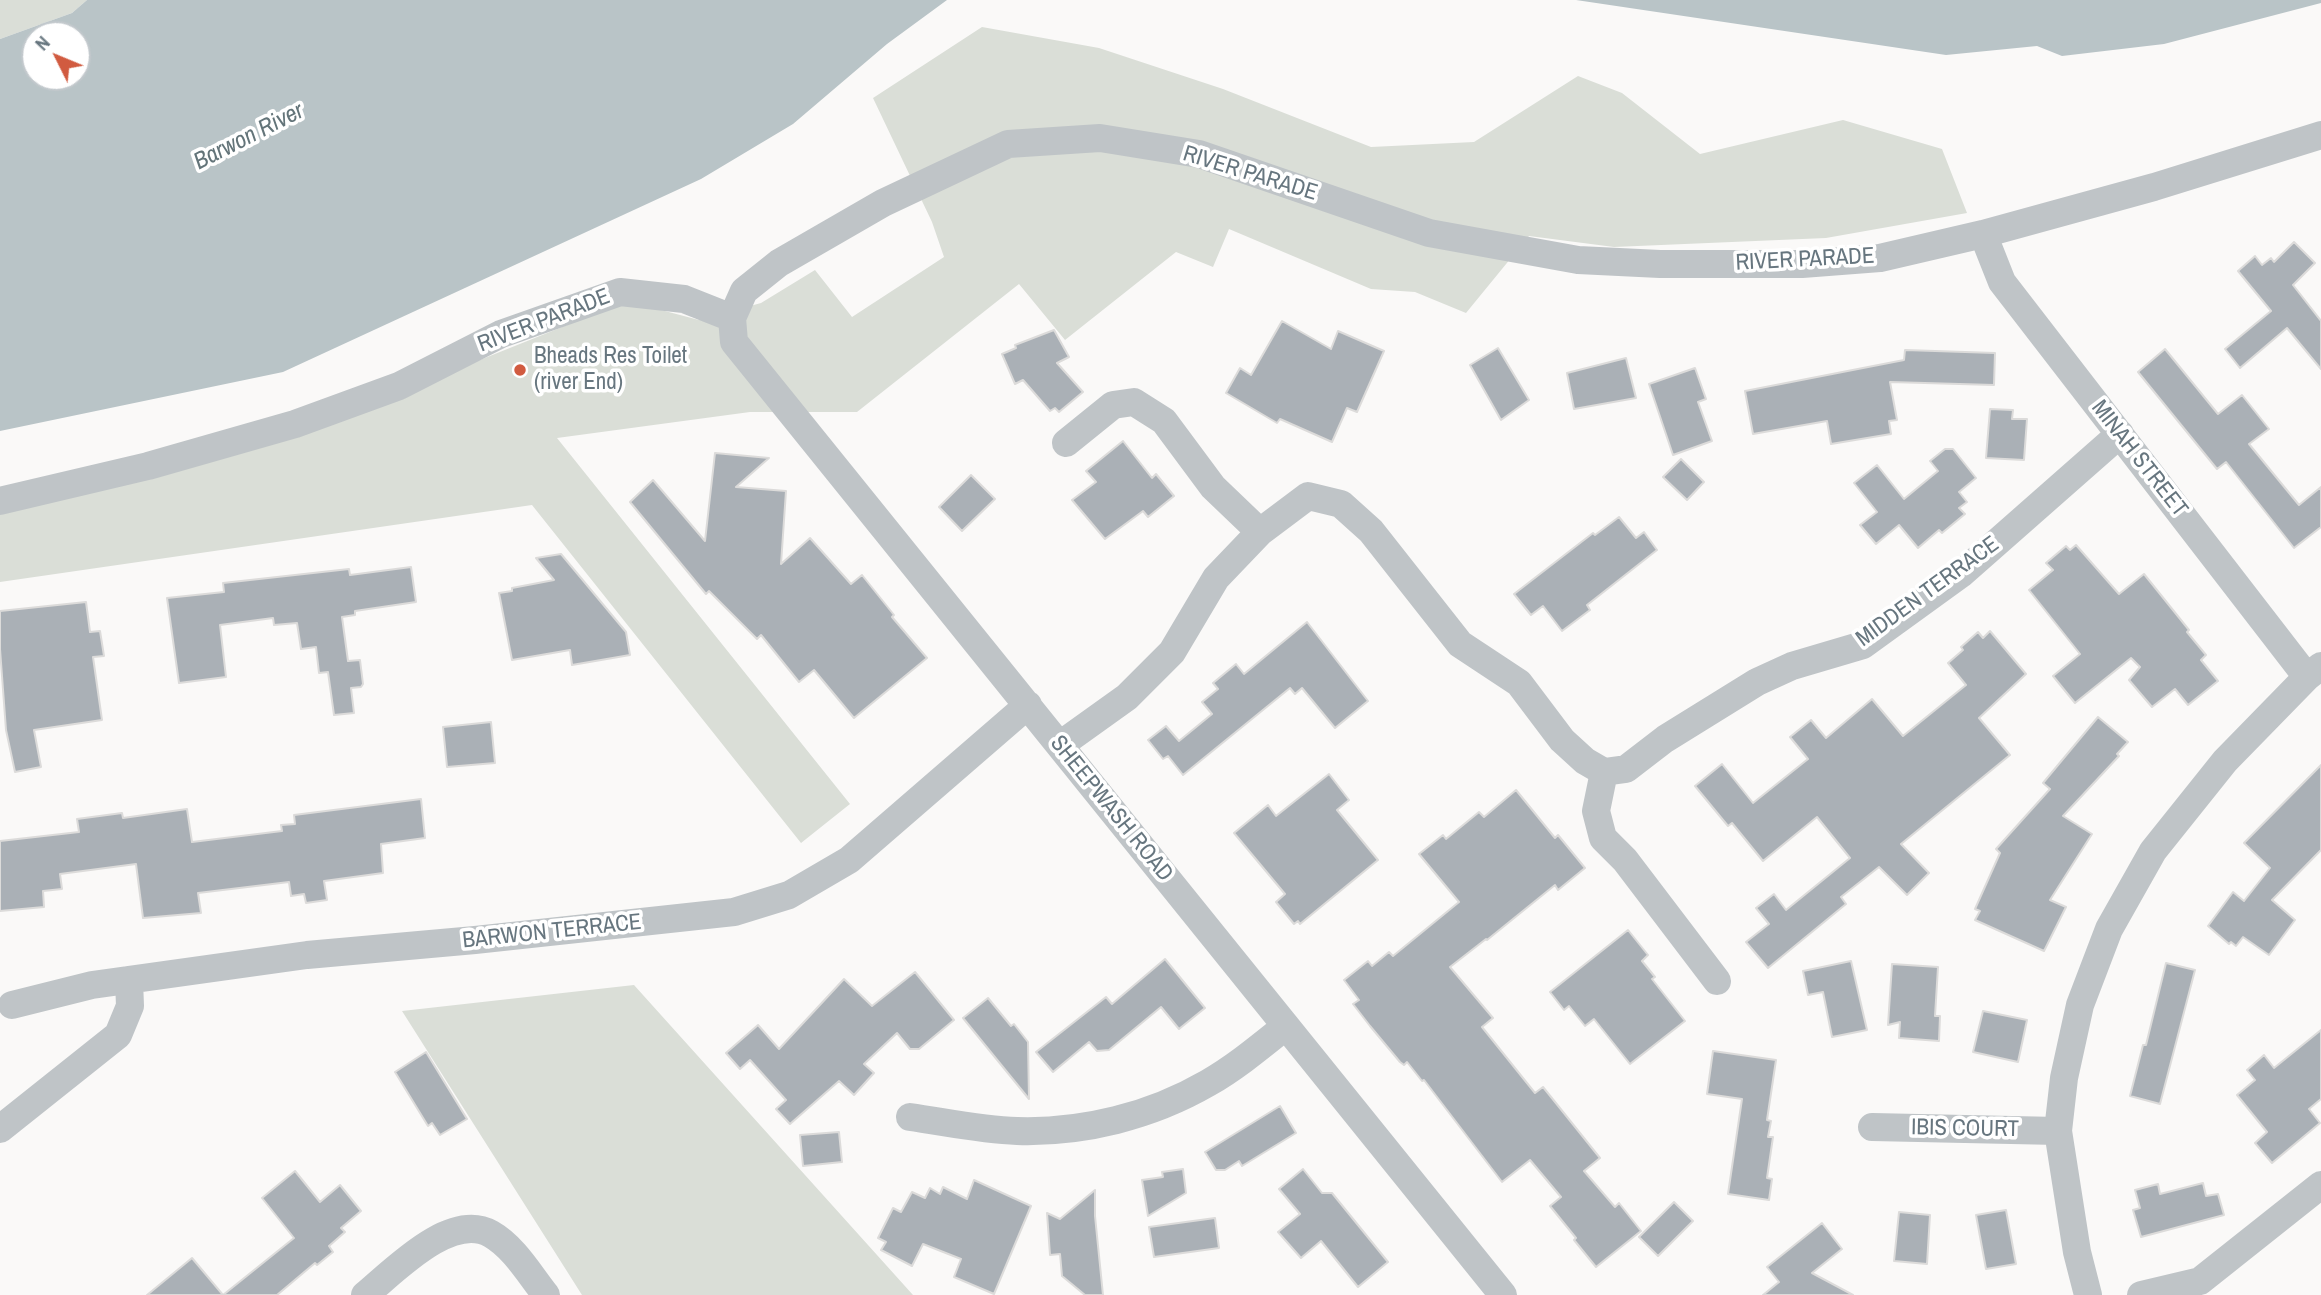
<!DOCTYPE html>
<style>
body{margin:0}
#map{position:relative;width:2321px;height:1295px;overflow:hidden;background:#faf9f8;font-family:"Archivo Narrow",sans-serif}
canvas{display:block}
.north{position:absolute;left:21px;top:21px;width:70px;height:70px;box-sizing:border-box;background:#fff;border:2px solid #c2c8cc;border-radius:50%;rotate:313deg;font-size:19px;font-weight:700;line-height:28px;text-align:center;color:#67767f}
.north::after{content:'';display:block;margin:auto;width:24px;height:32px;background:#d15b40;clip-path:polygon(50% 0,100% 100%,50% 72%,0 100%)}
</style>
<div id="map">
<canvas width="2321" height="1295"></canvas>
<div class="north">N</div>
</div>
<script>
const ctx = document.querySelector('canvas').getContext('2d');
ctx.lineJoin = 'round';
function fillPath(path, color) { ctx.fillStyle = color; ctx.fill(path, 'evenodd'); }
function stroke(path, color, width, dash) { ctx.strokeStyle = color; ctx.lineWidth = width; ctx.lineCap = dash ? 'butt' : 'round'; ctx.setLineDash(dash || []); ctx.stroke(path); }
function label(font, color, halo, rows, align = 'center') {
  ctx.font = font + ' "Archivo Narrow",sans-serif'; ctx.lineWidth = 7; ctx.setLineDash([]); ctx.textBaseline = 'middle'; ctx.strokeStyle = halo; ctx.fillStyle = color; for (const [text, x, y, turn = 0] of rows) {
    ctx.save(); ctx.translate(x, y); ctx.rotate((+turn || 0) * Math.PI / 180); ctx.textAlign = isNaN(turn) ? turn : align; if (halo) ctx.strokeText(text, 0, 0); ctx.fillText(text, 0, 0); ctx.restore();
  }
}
fillPath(new Path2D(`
 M 0,0 L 87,0 L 72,13 L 0,39 Z
 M 982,27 L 1099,48 L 1223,89 L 1371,147 L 1474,142 L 1578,76 L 1622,93 L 1700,154 L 1843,120 L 1942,149 L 1967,213 L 1826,238 L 1614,247 L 1529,236 L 1466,313 L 1415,292 L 1371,289 L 1229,229 L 1213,267 L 1176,252 L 1065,340 L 1019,284 L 857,412 L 750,412 L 557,438 L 850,804 L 801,843 L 532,505 L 0,582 L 0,510 L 425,382 L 627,301 L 699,320 L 761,303 L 815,270 L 852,317 L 944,257 L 932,222 L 873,98 Z
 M 634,985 L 913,1295 L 582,1295 L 402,1011 Z`), '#daded7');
fillPath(new Path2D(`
 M 87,0 L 947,0 L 887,44 L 793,124 L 701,179 L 283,372 L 0,431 L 0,39 L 72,13 ZM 77,35 L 77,77 L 35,77 L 35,35 Z
 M 1576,0 L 2321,0 L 2321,3 L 2164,44 L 2062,56 L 2037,46 L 1946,55 Z`), '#b9c4c7');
const building = new Path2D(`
 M 2294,242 L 2315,263 L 2293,285 L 2321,321 L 2321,369 L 2287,328 L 2240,368 L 2225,349 L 2271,311 L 2238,271 L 2255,256 L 2262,265 L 2271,258 L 2274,262 Z
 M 1282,321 L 1331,349 L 1338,331 L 1384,351 L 1357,412 L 1347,408 L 1332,442 L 1280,419 L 1277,423 L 1226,393 L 1240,368 L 1251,375 Z
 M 1054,330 L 1069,357 L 1057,363 L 1083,392 L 1059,412 L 1055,408 L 1050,411 L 1023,380 L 1015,384 L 1002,354 L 1016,348 L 1015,345 Z
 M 1498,348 L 1529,400 L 1501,420 L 1470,365 Z
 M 2165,349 L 2218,414 L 2242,395 L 2269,429 L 2249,444 L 2299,505 L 2321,487 L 2321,527 L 2294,548 L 2226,462 L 2217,469 L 2138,372 Z
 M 1905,350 L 1995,353 L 1994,385 L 1890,382 L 1897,420 L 1889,421 L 1891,434 L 1831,444 L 1827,421 L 1753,434 L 1745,391 L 1904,360 Z
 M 1626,358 L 1636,398 L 1574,409 L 1567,373 Z
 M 1695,368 L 1706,399 L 1698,402 L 1712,441 L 1673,455 L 1649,384 Z
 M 1990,409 L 2013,410 L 2012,419 L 2027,419 L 2024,460 L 1986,458 Z
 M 1123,441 L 1152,478 L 1156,474 L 1174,496 L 1148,517 L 1143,511 L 1105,539 L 1072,500 L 1096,482 L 1086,471 Z
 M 1945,449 L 1953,449 L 1976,478 L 1959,492 L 1967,502 L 1959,508 L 1965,514 L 1942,533 L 1939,530 L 1918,548 L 1899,525 L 1876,544 L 1860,525 L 1877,512 L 1854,483 L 1877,465 L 1904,499 L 1938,471 L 1930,461 Z
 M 715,453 L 769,458 L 736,487 L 786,491 L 781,564 L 810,538 L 851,584 L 862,575 L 894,615 L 892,617 L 927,658 L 854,718 L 814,670 L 799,682 L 761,635 L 757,639 L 709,591 L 706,594 L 630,502 L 653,480 L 705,541 Z
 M 1681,459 L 1704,482 L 1687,500 L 1663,477 Z
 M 971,475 L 995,499 L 962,531 L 939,507 Z
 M 1619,517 L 1636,538 L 1644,532 L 1657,550 L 1587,605 L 1590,610 L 1562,631 L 1543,606 L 1531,615 L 1514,594 L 1593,533 L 1595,535 Z
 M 2076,545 L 2119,594 L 2144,574 L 2189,630 L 2187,632 L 2206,655 L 2201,660 L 2218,681 L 2188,705 L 2175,689 L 2152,707 L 2129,680 L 2140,667 L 2131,658 L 2075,703 L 2053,676 L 2080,654 L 2029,590 L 2053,570 L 2046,563 L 2066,546 L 2070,550 Z
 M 561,554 L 626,632 L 630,655 L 572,665 L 570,650 L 512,660 L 499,593 L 512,591 L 512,588 L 554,580 L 536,558 Z
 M 411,567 L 416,602 L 355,611 L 355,615 L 342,617 L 348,661 L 360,660 L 363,684 L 361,687 L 351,688 L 354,713 L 334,715 L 328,672 L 319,673 L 316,647 L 301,649 L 297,623 L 274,625 L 273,618 L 220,625 L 226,677 L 179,683 L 167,598 L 224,592 L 223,583 L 349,569 L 350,575 Z
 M 86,602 L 90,632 L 100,631 L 104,656 L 93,657 L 102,720 L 34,730 L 41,767 L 15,772 L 6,730 L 0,649 L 0,611 Z
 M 1307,622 L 1368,701 L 1335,728 L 1302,688 L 1295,694 L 1290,688 L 1183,775 L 1168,756 L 1163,759 L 1148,740 L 1166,726 L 1179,741 L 1212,714 L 1202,702 L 1218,689 L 1213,683 L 1236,664 L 1244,674 Z
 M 1990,631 L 2026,674 L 1979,718 L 2010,755 L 1901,844 L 1929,873 L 1907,895 L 1879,867 L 1841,897 L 1846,904 L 1768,968 L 1746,942 L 1769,924 L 1756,908 L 1774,894 L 1786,910 L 1850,858 L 1817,817 L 1763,861 L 1732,823 L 1728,826 L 1695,786 L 1722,764 L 1753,803 L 1808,759 L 1790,737 L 1811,720 L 1826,738 L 1872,699 L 1903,736 L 1966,685 L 1948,663 L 1963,650 L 1961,647 L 1978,632 L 1983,638 Z
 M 2098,717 L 2128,742 L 2117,754 L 2119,756 L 2063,816 L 2092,834 L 2050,900 L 2066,907 L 2044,951 L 1975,920 L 1980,911 L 1975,909 L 2000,853 L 1996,849 L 2050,789 L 2043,783 Z
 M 491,722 L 495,763 L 447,767 L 443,727 Z
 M 2321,765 L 2321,850 L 2272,900 L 2295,920 L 2269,955 L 2243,937 L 2236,946 L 2231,942 L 2229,944 L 2208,926 L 2233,892 L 2244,901 L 2270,868 L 2244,843 Z
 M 1329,774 L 1349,800 L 1337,810 L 1378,860 L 1300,924 L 1298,921 L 1294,924 L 1276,902 L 1285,894 L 1234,833 L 1268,805 L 1276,816 Z
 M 1516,790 L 1555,838 L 1558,835 L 1585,868 L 1558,890 L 1555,885 L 1487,940 L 1486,939 L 1450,967 L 1493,1018 L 1482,1027 L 1535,1093 L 1543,1087 L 1600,1158 L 1584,1171 L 1615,1207 L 1619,1203 L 1641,1231 L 1596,1267 L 1574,1240 L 1576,1238 L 1550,1206 L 1561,1197 L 1530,1160 L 1502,1182 L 1424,1080 L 1422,1081 L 1407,1062 L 1404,1065 L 1400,1062 L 1370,1026 L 1353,1004 L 1359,1000 L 1344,980 L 1368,961 L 1372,966 L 1389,952 L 1393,956 L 1459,902 L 1419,854 L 1443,835 L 1446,839 L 1479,812 L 1484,817 Z
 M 421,799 L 425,838 L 381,844 L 383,873 L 324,881 L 327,900 L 306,903 L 304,894 L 291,896 L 289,882 L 198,893 L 201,913 L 143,918 L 136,864 L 60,874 L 62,889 L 43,891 L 44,907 L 0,911 L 0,841 L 79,832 L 77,819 L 122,813 L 123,818 L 187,809 L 192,842 L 282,831 L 281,825 L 295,824 L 294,815 Z
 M 1628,930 L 1648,955 L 1642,961 L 1655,977 L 1652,979 L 1685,1021 L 1630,1064 L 1594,1019 L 1585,1026 L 1569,1006 L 1564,1010 L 1550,992 Z
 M 1165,959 L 1205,1008 L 1179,1029 L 1161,1007 L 1109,1050 L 1097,1051 L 1089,1042 L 1053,1072 L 1036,1052 L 1106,997 L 1112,1004 Z
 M 1851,961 L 1867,1030 L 1832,1037 L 1823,992 L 1808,995 L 1803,971 Z
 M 2166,963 L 2195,970 L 2160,1104 L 2130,1096 L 2143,1045 L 2146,1045 Z
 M 1892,964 L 1938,967 L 1935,1016 L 1940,1016 L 1939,1041 L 1899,1038 L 1900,1022 L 1888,1025 Z
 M 915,972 L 954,1020 L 919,1049 L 910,1049 L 897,1033 L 864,1064 L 874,1073 L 854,1095 L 839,1081 L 790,1124 L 776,1109 L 786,1100 L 750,1060 L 740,1069 L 726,1053 L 758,1025 L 779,1049 L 844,979 L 872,1006 Z
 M 988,998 L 1011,1026 L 1014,1024 L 1028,1042 L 1029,1099 L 963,1018 Z
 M 1983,1011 L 2027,1020 L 2018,1062 L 1973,1052 Z
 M 2321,1030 L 2321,1099 L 2309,1109 L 2320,1123 L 2272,1163 L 2255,1143 L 2267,1132 L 2237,1095 L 2255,1080 L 2247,1070 L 2264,1055 L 2274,1068 Z
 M 1713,1051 L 1776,1060 L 1767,1120 L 1771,1121 L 1768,1137 L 1773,1137 L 1767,1178 L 1772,1179 L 1769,1200 L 1728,1194 L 1742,1099 L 1707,1094 Z
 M 426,1052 L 467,1119 L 440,1135 L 432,1123 L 428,1126 L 395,1072 Z
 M 1280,1106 L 1296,1133 L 1242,1166 L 1239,1161 L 1225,1170 L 1216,1170 L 1205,1152 Z
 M 839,1132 L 842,1162 L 803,1166 L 800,1135 Z
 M 1183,1169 L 1186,1193 L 1148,1216 L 1142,1180 L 1163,1177 L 1162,1172 Z
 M 1303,1169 L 1322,1193 L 1332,1193 L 1388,1262 L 1358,1287 L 1321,1241 L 1301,1258 L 1278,1232 L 1300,1214 L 1279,1189 Z
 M 295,1171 L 320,1202 L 340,1185 L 361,1211 L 341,1228 L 345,1232 L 329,1246 L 333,1252 L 317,1265 L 315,1263 L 277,1295 L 147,1295 L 192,1258 L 223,1295 L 294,1238 L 262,1198 Z
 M 974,1180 L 1031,1206 L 994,1294 L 954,1277 L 961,1259 L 923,1244 L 912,1266 L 881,1250 L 886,1242 L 878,1238 L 893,1208 L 901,1212 L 912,1192 L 925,1198 L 930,1188 L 940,1194 L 943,1187 L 967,1199 Z
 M 2203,1183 L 2206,1196 L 2218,1194 L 2224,1215 L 2141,1237 L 2133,1210 L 2140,1208 L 2135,1190 L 2158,1184 L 2160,1194 Z
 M 1095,1190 L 1095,1216 L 1103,1295 L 1085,1295 L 1062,1276 L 1060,1254 L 1050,1255 L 1047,1213 L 1060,1219 Z
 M 1674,1202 L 1693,1221 L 1658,1256 L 1639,1237 Z
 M 2006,1210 L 2016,1264 L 1986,1269 L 1976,1215 Z
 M 1899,1212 L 1930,1215 L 1927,1264 L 1894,1261 Z
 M 1215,1218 L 1219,1248 L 1154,1257 L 1149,1227 Z
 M 1822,1223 L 1842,1249 L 1812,1273 L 1853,1295 L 1763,1295 L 1779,1282 L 1767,1267 Z`);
fillPath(building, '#aab0b6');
stroke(building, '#dcdbda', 2);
stroke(new Path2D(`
 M 1983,234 L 2002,282 L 2307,677
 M 732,318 L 744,291 L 779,263 L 883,203 L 1008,144 L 1100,138 L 1199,154 L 1429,233 L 1578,260 L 1660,264 L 1802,264 L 1880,258 L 1983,234 L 2154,187 L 2321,135
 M 732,318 L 734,342 L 1503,1295
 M 1066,443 L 1113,405 L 1134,402 L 1164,421 L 1213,487 L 1260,532
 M 0,501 L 148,466 L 295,424 L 399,386 L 501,334 L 620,292 L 684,299 L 732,318
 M 1060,745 L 1127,697 L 1172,652 L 1216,578 L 1260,532 L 1308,496 L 1341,504 L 1371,531 L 1460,644 L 1519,683 L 1562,740 L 1585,761 L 1604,772 L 1626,769 L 1665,739 L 1757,682 L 1792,666 L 1863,645 L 1961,574 L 2120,434
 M 1604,772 L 1596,811 L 1603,838 L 1625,860 L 1717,981
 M 12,1005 L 92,985 L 307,955 L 475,940 L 734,912 L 789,895 L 849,860 L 1028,705
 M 910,1117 C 945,1122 982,1130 1017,1131 C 1083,1133 1151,1116 1208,1083 C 1236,1067 1261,1046 1286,1026
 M 1872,1127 L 2058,1131
 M 0,1129 L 118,1035 L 130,1006 L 129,980
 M 365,1295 C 394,1271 451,1211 491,1234 C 514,1247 530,1275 546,1295
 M 2088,1295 L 2077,1252 L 2058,1131 L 2064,1078 L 2080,1005 L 2109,929 L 2153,851 L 2225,761 L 2307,677 L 2321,666
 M 2141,1295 L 2200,1281 L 2321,1185`), '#bfc4c7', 28);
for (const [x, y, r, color] of [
 [520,370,7,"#d15b40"]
]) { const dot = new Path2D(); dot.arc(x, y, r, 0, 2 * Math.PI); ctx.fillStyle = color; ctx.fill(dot); stroke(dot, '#fff', 2.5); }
label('23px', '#67767f', '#fff', [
 ["RIVER PARADE",1250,174,17],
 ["RIVER PARADE",1805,260,-3],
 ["RIVER PARADE",544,321,-21],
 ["MINAH STREET",2139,459,52],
 ["MIDDEN TERRACE",1928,592,-36],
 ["SHEEPWASH ROAD",1111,809,51],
 ["BARWON TERRACE",552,932,-6],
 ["IBIS COURT",1965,1129,1]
]);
label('23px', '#67767f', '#fff', [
 ["Bheads Res Toilet",534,357],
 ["(river End)",534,383]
], 'left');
label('italic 24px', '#637479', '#fff', [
 ["Barwon River",249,137,-27]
]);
</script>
